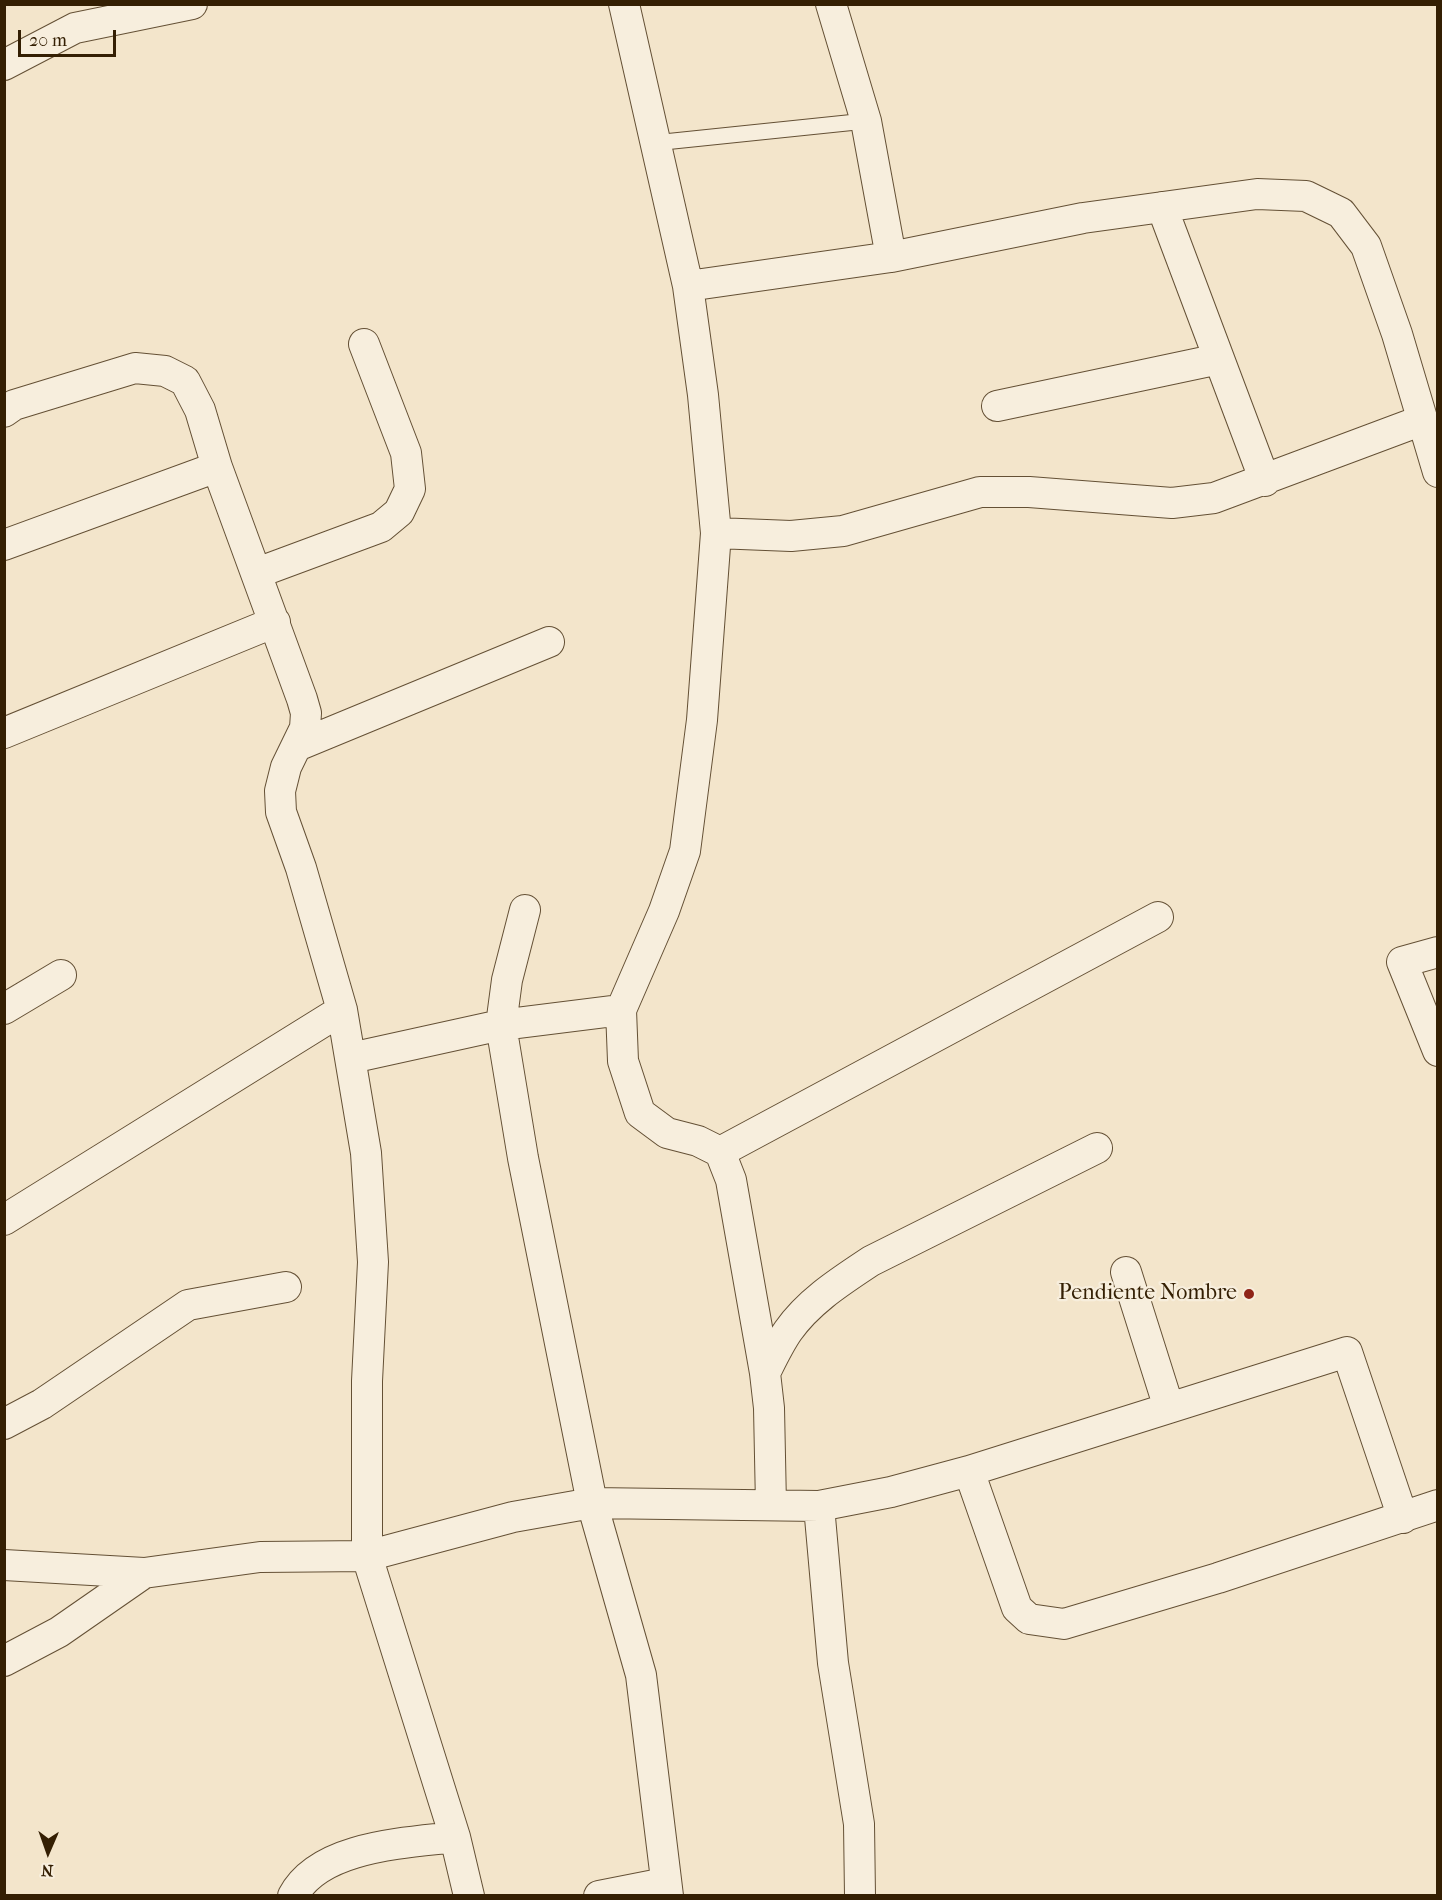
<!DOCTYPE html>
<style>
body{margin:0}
#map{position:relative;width:1442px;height:1900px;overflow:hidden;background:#f3e5cb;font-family:"IM FELL French Canon",serif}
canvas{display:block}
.frame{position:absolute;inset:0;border:6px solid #341f03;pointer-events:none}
.north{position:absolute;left:18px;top:1822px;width:60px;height:60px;-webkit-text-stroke:4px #f7eedd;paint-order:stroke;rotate:182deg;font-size:16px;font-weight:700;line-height:24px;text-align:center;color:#341f03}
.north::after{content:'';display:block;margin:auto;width:21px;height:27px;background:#341f03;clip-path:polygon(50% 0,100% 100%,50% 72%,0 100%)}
.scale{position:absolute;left:18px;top:30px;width:98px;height:27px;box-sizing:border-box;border:3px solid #341f03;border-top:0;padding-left:8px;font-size:18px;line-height:21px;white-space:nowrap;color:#341f03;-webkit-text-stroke:4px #f7eedd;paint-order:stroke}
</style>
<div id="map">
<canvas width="1442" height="1900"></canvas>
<div class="frame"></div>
<div class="north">N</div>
<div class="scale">20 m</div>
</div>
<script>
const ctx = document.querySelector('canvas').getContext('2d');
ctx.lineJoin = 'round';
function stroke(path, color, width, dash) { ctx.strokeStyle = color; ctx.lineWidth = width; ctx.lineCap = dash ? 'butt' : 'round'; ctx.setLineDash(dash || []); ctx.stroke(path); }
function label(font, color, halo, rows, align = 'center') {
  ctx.font = font + ' "IM FELL French Canon",serif'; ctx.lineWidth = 4.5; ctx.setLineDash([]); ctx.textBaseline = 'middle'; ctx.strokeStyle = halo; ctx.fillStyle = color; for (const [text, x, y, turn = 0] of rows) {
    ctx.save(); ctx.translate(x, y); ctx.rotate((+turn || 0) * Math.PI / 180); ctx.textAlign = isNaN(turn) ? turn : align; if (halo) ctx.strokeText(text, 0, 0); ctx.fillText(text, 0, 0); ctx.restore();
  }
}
const service = new Path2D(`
 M 654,143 L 866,121`);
const minor = new Path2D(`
 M 624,4 L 688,286 L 703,395 L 716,533 L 702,720 L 685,851 L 664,911 L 621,1010 L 623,1061 L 640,1113 L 667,1133 L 698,1141 L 720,1152 L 731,1180 L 765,1373 L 769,1408 L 771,1505
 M 831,4 L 866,121 L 891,257
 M 4,65 L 75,28 L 192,4
 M 1162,207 L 1265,481
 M 688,286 L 891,257 L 1083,218 L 1257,194 L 1306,196 L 1341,213 L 1366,246 L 1397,334 L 1438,472
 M 997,406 L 1219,359
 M 4,412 L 14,405 L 135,368 L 165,371 L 185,381 L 200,410 L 217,467 L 302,699 L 306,713 L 305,728 L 286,767 L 280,791 L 281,812 L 301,868 L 342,1010 L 366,1153 L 373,1262 L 367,1381 L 367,1556 L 455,1837 L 469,1896
 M 716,533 L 791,536 L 843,531 L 980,492 L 1029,492 L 1172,503 L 1214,498 L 1420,421
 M 4,545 L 217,467
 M 257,573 L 381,527 L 399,512 L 410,489 L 406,453 L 364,344
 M 4,733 L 275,622
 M 297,746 L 549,642
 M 525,910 L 507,980 L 501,1025 L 523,1158 L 592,1503 L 641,1675 L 668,1896
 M 1438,952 L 1402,962 L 1438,1051
 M 4,1009 L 61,975
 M 351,1058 L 501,1025 L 621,1010
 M 720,1152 L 1158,917
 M 4,1220 L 342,1010
 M 1126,1272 L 1169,1408
 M 765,1373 C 772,1359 779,1344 788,1331 C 809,1301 841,1281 871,1261 L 1097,1148
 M 4,1424 L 42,1404 L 188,1305 L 286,1287
 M 969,1471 L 1347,1352 L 1403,1518
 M 819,1506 L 833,1663 L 859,1824 L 860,1896
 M 4,1565 L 144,1573 L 260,1557 L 367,1556 L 513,1517 L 592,1503 L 819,1506 L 891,1492 L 969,1471 L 1017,1608 L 1029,1619 L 1064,1624 L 1218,1578 L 1438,1505
 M 4,1661 L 59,1632 L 144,1573
 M 293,1896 C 319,1846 405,1843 455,1837
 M 599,1896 L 665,1883`);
stroke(service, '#645035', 17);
stroke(minor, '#645035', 32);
stroke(service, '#f7eedd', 15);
stroke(minor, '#f7eedd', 30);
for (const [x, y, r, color] of [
 [1249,1294,6,"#8f2418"]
]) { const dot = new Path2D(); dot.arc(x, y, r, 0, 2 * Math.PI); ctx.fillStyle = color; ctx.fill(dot); stroke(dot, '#f7eedd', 2); }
label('22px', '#341f03', '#f7eedd', [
 ["Pendiente Nombre",1237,1294]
], 'right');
</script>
